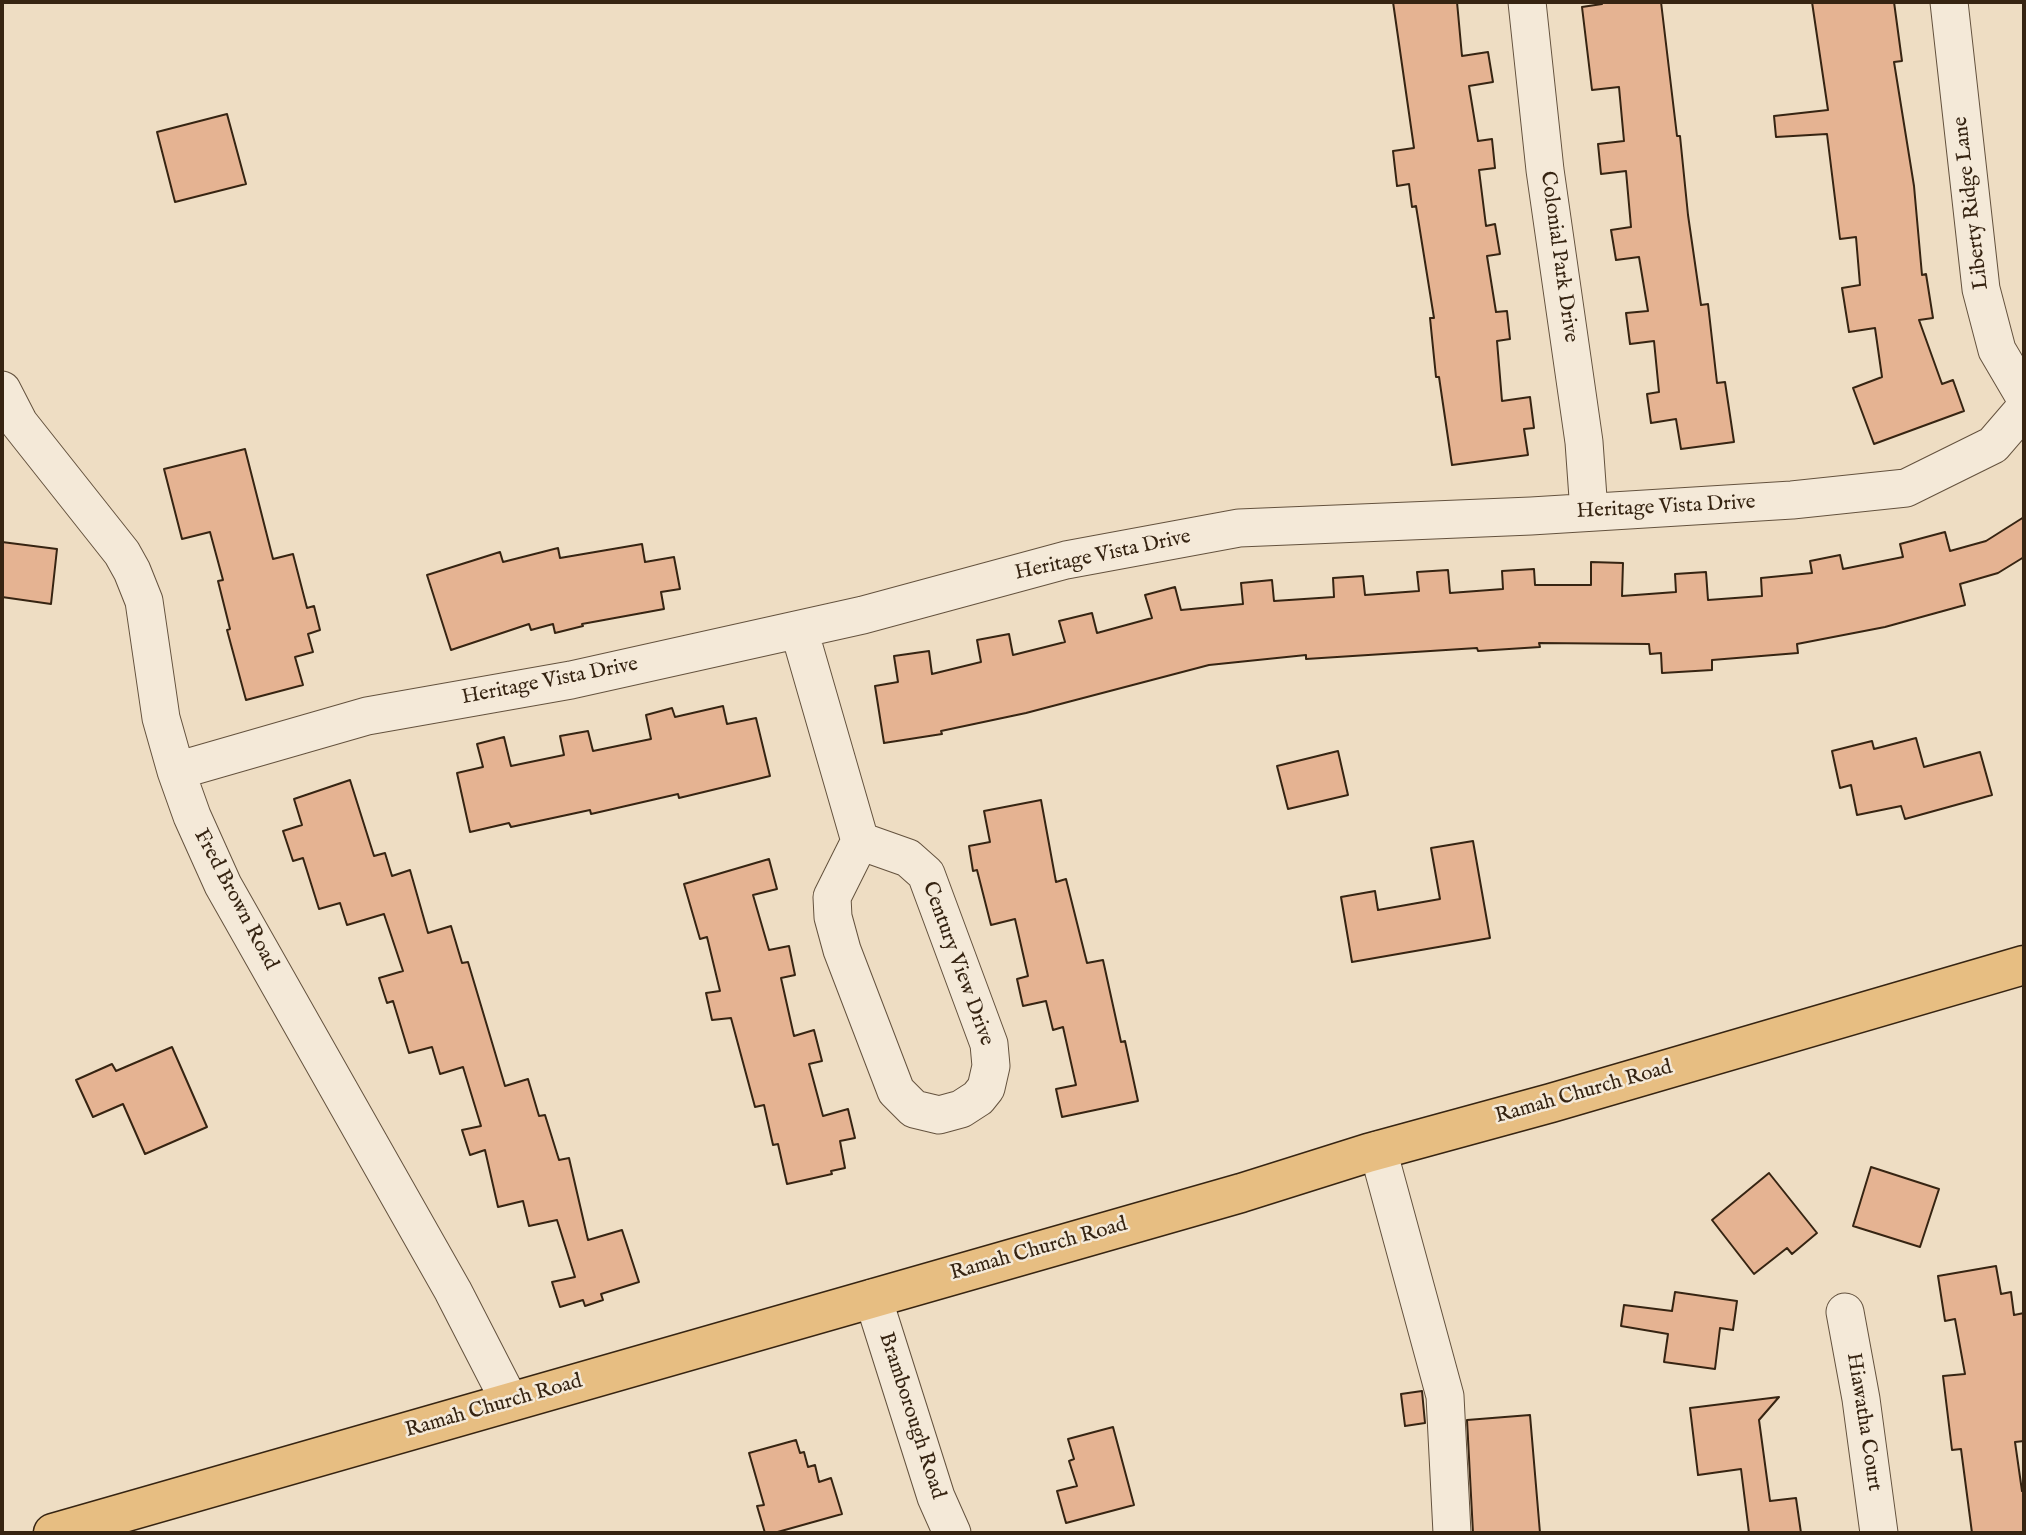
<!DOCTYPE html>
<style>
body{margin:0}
#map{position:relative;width:2026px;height:1535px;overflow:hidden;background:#eeddc3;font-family:"IM FELL English",serif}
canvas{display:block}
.frame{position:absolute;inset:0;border:4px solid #362412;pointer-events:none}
</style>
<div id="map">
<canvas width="2026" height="1535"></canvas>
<div class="frame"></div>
</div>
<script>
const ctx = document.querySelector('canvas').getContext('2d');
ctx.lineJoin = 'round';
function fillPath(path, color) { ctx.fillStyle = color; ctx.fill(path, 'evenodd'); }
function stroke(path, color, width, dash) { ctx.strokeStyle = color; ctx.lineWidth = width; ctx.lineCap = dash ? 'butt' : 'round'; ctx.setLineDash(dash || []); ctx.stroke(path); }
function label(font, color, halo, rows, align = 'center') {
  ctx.font = font + ' "IM FELL English",serif'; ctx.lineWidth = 5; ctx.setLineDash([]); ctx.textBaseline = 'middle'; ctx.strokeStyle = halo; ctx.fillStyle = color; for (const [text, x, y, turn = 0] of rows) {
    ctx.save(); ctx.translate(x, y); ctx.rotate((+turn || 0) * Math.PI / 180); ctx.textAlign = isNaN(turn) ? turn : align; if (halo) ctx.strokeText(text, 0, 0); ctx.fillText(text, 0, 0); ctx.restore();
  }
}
const building = new Path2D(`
 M 1393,2 L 1457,2 L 1462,56 L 1488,52 L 1493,82 L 1469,86 L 1478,141 L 1492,139 L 1495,168 L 1479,170 L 1486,226 L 1495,224 L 1500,254 L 1487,256 L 1496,312 L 1507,311 L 1510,339 L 1497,341 L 1502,401 L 1530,397 L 1534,428 L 1524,429 L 1528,455 L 1452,465 L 1439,377 L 1436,377 L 1430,318 L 1434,318 L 1416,206 L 1412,207 L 1409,184 L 1397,186 L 1393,151 L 1414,148 Z
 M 1602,2 L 1661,2 L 1677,136 L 1680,136 L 1688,215 L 1701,305 L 1708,304 L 1717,383 L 1725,382 L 1734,442 L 1681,449 L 1676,419 L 1651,423 L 1647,394 L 1659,392 L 1654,341 L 1630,344 L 1626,313 L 1648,311 L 1639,257 L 1616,260 L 1611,230 L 1631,227 L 1626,171 L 1601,174 L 1598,144 L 1624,141 L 1619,87 L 1592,90 L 1582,7 L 1602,4 Z
 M 1812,2 L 1894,2 L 1902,61 L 1894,62 L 1914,186 L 1922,275 L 1926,274 L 1933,318 L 1919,320 L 1942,384 L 1953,380 L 1964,411 L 1874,444 L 1853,388 L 1882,377 L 1875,328 L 1849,332 L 1842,288 L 1860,285 L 1856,237 L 1840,239 L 1827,134 L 1776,137 L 1774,116 L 1828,110 Z
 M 227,114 L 246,184 L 175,202 L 157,132 Z
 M 245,449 L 273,559 L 293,554 L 307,608 L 314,606 L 320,630 L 308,634 L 313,652 L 295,657 L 303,685 L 246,700 L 227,630 L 230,629 L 218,581 L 223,580 L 210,532 L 182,539 L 164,469 Z
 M 2024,517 L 2024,557 L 1998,573 L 1960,584 L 1965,605 L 1885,627 L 1797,644 L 1798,653 L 1712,660 L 1712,670 L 1662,673 L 1661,653 L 1650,654 L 1649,644 L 1539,643 L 1540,647 L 1478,651 L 1477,648 L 1306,659 L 1306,655 L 1209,665 L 1026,713 L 941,731 L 942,734 L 884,743 L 875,686 L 898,682 L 894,656 L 929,651 L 932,674 L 981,662 L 977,640 L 1009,634 L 1013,655 L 1065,642 L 1059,621 L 1092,613 L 1097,633 L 1152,618 L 1145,595 L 1175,587 L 1181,610 L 1243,604 L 1241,583 L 1272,580 L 1274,601 L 1334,597 L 1333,578 L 1363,576 L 1365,595 L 1419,591 L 1417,572 L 1448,570 L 1450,593 L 1503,589 L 1502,571 L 1534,569 L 1535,585 L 1591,585 L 1591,562 L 1623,563 L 1622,596 L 1676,592 L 1675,574 L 1706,572 L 1708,600 L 1762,596 L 1761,578 L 1812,573 L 1810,561 L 1840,555 L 1843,569 L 1903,557 L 1900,544 L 1945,532 L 1950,551 L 1986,541 Z
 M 2,542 L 57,549 L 51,604 L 2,597 Z
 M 642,544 L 645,562 L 674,557 L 680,589 L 661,592 L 664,609 L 582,624 L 583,626 L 555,633 L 553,624 L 531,630 L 529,624 L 451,650 L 427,575 L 500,552 L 503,562 L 558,548 L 560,558 Z
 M 723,706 L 727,724 L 756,718 L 770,776 L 679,798 L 678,794 L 591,814 L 590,810 L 511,827 L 509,823 L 470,832 L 457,773 L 483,767 L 477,744 L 504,737 L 511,766 L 564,755 L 560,736 L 588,731 L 593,751 L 651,739 L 646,715 L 672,708 L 675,717 Z
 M 1916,738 L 1924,767 L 1980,752 L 1992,795 L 1905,819 L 1901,806 L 1857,815 L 1851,785 L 1840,788 L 1832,751 L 1872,741 L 1874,749 Z
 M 1338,751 L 1348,795 L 1288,809 L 1277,766 Z
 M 350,780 L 374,856 L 385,853 L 392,876 L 410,870 L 428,933 L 451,926 L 462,963 L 468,962 L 505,1086 L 528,1079 L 539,1116 L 545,1115 L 559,1160 L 569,1158 L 588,1240 L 622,1230 L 639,1282 L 601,1294 L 603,1300 L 585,1306 L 583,1300 L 560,1307 L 552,1282 L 575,1277 L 557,1220 L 529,1226 L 523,1201 L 498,1207 L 485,1150 L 470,1155 L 462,1130 L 481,1126 L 463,1067 L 440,1074 L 432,1047 L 409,1053 L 393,1001 L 387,1003 L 379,978 L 403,971 L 384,914 L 347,925 L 340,903 L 319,909 L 303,858 L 293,861 L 283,831 L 302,825 L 294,799 Z
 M 1041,800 L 1056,882 L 1066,879 L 1087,963 L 1103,960 L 1121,1042 L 1125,1041 L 1138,1101 L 1062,1117 L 1056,1089 L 1076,1085 L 1063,1027 L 1053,1030 L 1046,1001 L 1023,1006 L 1017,979 L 1028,976 L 1015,919 L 991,925 L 977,870 L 973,871 L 969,846 L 990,842 L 984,811 Z
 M 1473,841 L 1490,938 L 1352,962 L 1341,897 L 1375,891 L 1378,910 L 1440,899 L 1431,848 Z
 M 769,859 L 777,889 L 753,895 L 769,950 L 789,946 L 795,975 L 781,978 L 794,1036 L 814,1030 L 822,1061 L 809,1064 L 823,1116 L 848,1109 L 855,1138 L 840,1141 L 845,1168 L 831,1171 L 832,1174 L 787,1184 L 778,1144 L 773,1145 L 764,1105 L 755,1107 L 731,1018 L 712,1020 L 706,993 L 720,991 L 707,937 L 700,939 L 684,884 Z
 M 172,1047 L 207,1127 L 145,1154 L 123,1104 L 93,1117 L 76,1080 L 112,1064 L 116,1071 Z
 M 1871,1167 L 1939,1189 L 1920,1247 L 1853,1226 Z
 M 1769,1173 L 1817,1233 L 1792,1254 L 1787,1248 L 1754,1274 L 1712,1220 Z
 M 1996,1266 L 2001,1294 L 2011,1292 L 2014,1315 L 2024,1313 L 2024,1441 L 2015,1442 L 2022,1491 L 2024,1491 L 2024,1533 L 1972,1533 L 1961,1449 L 1952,1450 L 1943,1376 L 1965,1374 L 1955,1319 L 1945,1321 L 1938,1276 Z
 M 1675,1292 L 1737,1301 L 1733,1330 L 1720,1328 L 1715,1369 L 1664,1362 L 1668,1334 L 1621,1326 L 1624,1305 L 1672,1311 Z
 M 1422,1391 L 1425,1423 L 1405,1426 L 1401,1394 Z
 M 1779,1397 L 1759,1420 L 1770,1501 L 1796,1498 L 1801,1533 L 1749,1533 L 1741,1469 L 1698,1475 L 1690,1408 Z
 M 1530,1415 L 1540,1533 L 1473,1533 L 1467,1420 Z
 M 1113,1427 L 1134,1505 L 1066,1523 L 1057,1491 L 1077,1486 L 1069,1461 L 1074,1459 L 1068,1439 Z
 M 796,1440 L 800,1453 L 804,1452 L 808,1467 L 815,1465 L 819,1482 L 831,1478 L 842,1514 L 774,1533 L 765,1533 L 757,1506 L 764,1505 L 749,1453 Z`);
fillPath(building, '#e5b392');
stroke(building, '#362412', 2);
const minor = new Path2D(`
 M 1527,2 L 1545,170 L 1584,442 L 1589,512
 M 1949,2 L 1981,289 L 1997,350 L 2024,396
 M 2,390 L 19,423 L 122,553 L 132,571 L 144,601 L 161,718 L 176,771 L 192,816 L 223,885 L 453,1291 L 510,1402
 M 799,630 L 860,841 L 832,897 L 833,917 L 842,950 L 896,1091 L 914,1109 L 939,1115 L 961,1109 L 978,1098 L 986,1088 L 991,1066 L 989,1044 L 926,874 L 908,858 L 860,841
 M 176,771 L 367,716 L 571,680 L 863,615 L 1066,560 L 1239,528 L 1531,516 L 1792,500 L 1906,488 L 1993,445 L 2024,409
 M 1378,1150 L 1445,1396 L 1452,1533
 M 873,1298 L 936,1497 L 952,1533
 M 1845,1312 L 1861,1399 L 1879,1533`);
const major = new Path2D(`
 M 53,1533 L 1241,1193 L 1368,1153 L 1551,1103 L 2024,965`);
stroke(minor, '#64523e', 39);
stroke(major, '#362412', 41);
stroke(minor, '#f4e9d8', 37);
stroke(major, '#e7be82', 38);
label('21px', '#362412', '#f4e9d8', [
 ["Liberty Ridge Lane",1972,203,-97],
 ["Colonial Park Drive",1558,257,82],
 ["Heritage Vista Drive",1666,508,-3],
 ["Heritage Vista Drive",1103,556,-12],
 ["Heritage Vista Drive",550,682,-11],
 ["Fred Brown Road",235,900,62],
 ["Century View Drive",957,964,70],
 ["Ramah Church Road",1584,1093,-16],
 ["Ramah Church Road",1039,1250,-16],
 ["Ramah Church Road",494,1407,-16],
 ["Bramborough Road",911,1416,72],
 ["Hiawatha Court",1863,1422,81]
]);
</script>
